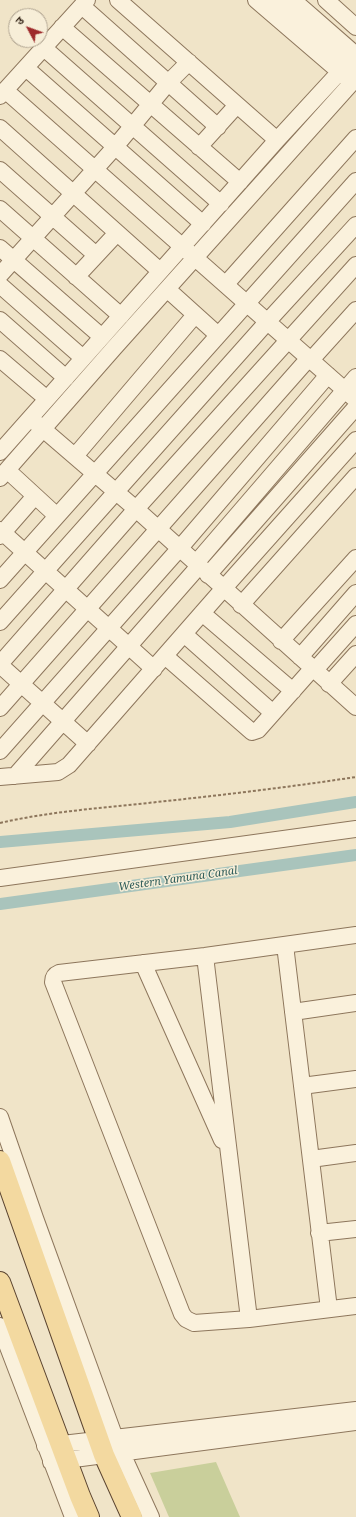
<!DOCTYPE html>
<meta charset="utf-8">
<style>
body{margin:0}
#map{position:relative;width:356px;height:1517px;overflow:hidden;background:#f0e4c8;font-family:"Noto Serif","Noto Sans Devanagari",serif}
canvas{display:block}
.north{position:absolute;left:8px;top:8px;width:40px;height:40px;box-sizing:border-box;background:#f7eed8;border:1px solid #ada18e;border-radius:50%;rotate:311deg;font-size:11px;font-weight:700;line-height:16px;text-align:center;color:#3d2e20}
.north::after{content:'';display:block;margin:auto;width:14px;height:18px;background:#9e2a2b;clip-path:polygon(50% 0,100% 100%,50% 72%,0 100%)}
</style>
<div id="map">
<canvas width="356" height="1517"></canvas>
<div class="north">उ</div>
</div>
<script>
const ctx = document.querySelector('canvas').getContext('2d');
ctx.lineJoin = 'round';
function fillPath(path, color) { ctx.fillStyle = color; ctx.fill(path, 'evenodd'); }
function stroke(path, color, width, dash) { ctx.strokeStyle = color; ctx.lineWidth = width; ctx.lineCap = dash ? 'butt' : 'round'; ctx.setLineDash(dash || []); ctx.stroke(path); }
function label(font, color, halo, rows, align = 'center') {
  ctx.font = font + ' "Noto Serif",serif'; ctx.lineWidth = 3; ctx.setLineDash([]); ctx.textBaseline = 'middle'; ctx.strokeStyle = halo; ctx.fillStyle = color; for (const [text, x, y, turn = 0] of rows) {
    ctx.save(); ctx.translate(x, y); ctx.rotate((+turn || 0) * Math.PI / 180); ctx.textAlign = isNaN(turn) ? turn : align; if (halo) ctx.strokeText(text, 0, 0); ctx.fillText(text, 0, 0); ctx.restore();
  }
}
fillPath(new Path2D(`
 M 216,1462 L 240,1517 L 169,1517 L 150,1473 Z`), '#c9cf9b');
stroke(new Path2D(`
 M 0,842 L 230,822 L 356,802
 M 0,904 L 356,855`), '#a9c4bc', 12);
const minor = new Path2D(`
 M 118,0 L 277,140
 M 256,0 L 348,79
 M 274,0 L 355,72
 M 293,0 L 356,55
 M 326,0 L 356,27
 M 82,6 L 218,127
 M 62,27 L 240,182
 M 44,48 L 221,204
 M 26,68 L 203,224
 M 5,90 L 356,400
 M 0,96 L 87,0
 M 0,128 L 160,271
 M 199,147 L 237,105
 M 0,170 L 96,255
 M 0,209 L 121,316
 M 0,248 L 102,337
 M 0,275 L 115,147 L 168,83 L 189,62
 M 76,277 L 117,233
 M 226,284 L 356,138
 M 0,285 L 83,358
 M 167,289 L 218,335
 M 0,320 L 66,378
 M 0,359 L 47,399
 M 311,360 L 356,310
 M 36,423 L 136,509 L 356,707
 M 0,452 L 277,140 L 347,64
 M 75,456 L 195,315
 M 7,470 L 57,516
 M 0,478 L 114,348 L 356,78
 M 0,530 L 154,669
 M 0,536 L 35,496
 M 196,563 L 356,377
 M 208,575 L 356,407
 M 0,580 L 356,181
 M 241,605 L 356,476
 M 202,613 L 293,691
 M 0,622 L 268,321 L 356,225
 M 184,634 L 273,713
 M 281,641 L 356,558
 M 165,656 L 252,732 L 258,730 L 312,669
 M 300,657 L 356,593
 M 0,664 L 136,509 L 356,265
 M 0,665 L 88,744
 M 314,671 L 356,624
 M 329,684 L 356,654
 M 0,708 L 309,358
 M 0,751 L 179,549 L 328,375
 M 15,776 L 199,566
 M 0,777 L 58,772 L 69,765 L 224,588 L 356,440
 M 0,878 L 356,829
 M 356,935 L 205,956 L 59,973 C 54,975 53,977 53,982 L 182,1314 L 186,1319 L 194,1323 L 249,1319 L 356,1306
 M 285,945 L 329,1309
 M 205,956 L 249,1319
 M 143,963 L 222,1140
 M 293,1012 L 356,1003
 M 302,1086 L 356,1079
 M 0,1117 L 35,1218 L 115,1438 L 151,1517
 M 311,1159 L 356,1153
 M 319,1233 L 356,1229
 M 0,1326 L 73,1517
 M 45,1446 L 356,1410
 M 51,1462 L 356,1422`);
const major = new Path2D(`
 M 0,1161 L 104,1455 L 132,1517
 M 0,1282 L 80,1496 L 89,1517`);
stroke(minor, '#8d765c', 18);
stroke(major, '#5b4430', 22);
stroke(new Path2D(`
 M 0,823 C 52,811 104,808 157,802 C 223,795 290,787 356,777`), '#8d765c', 2, [3, 2]);
stroke(minor, '#faf1dc', 16);
stroke(major, '#f3d9a0', 20);
label('italic 11px', '#2f5d5a', '#f7eed8', [
 ["Western Yamuna Canal",178,879,-8]
]);
</script>
